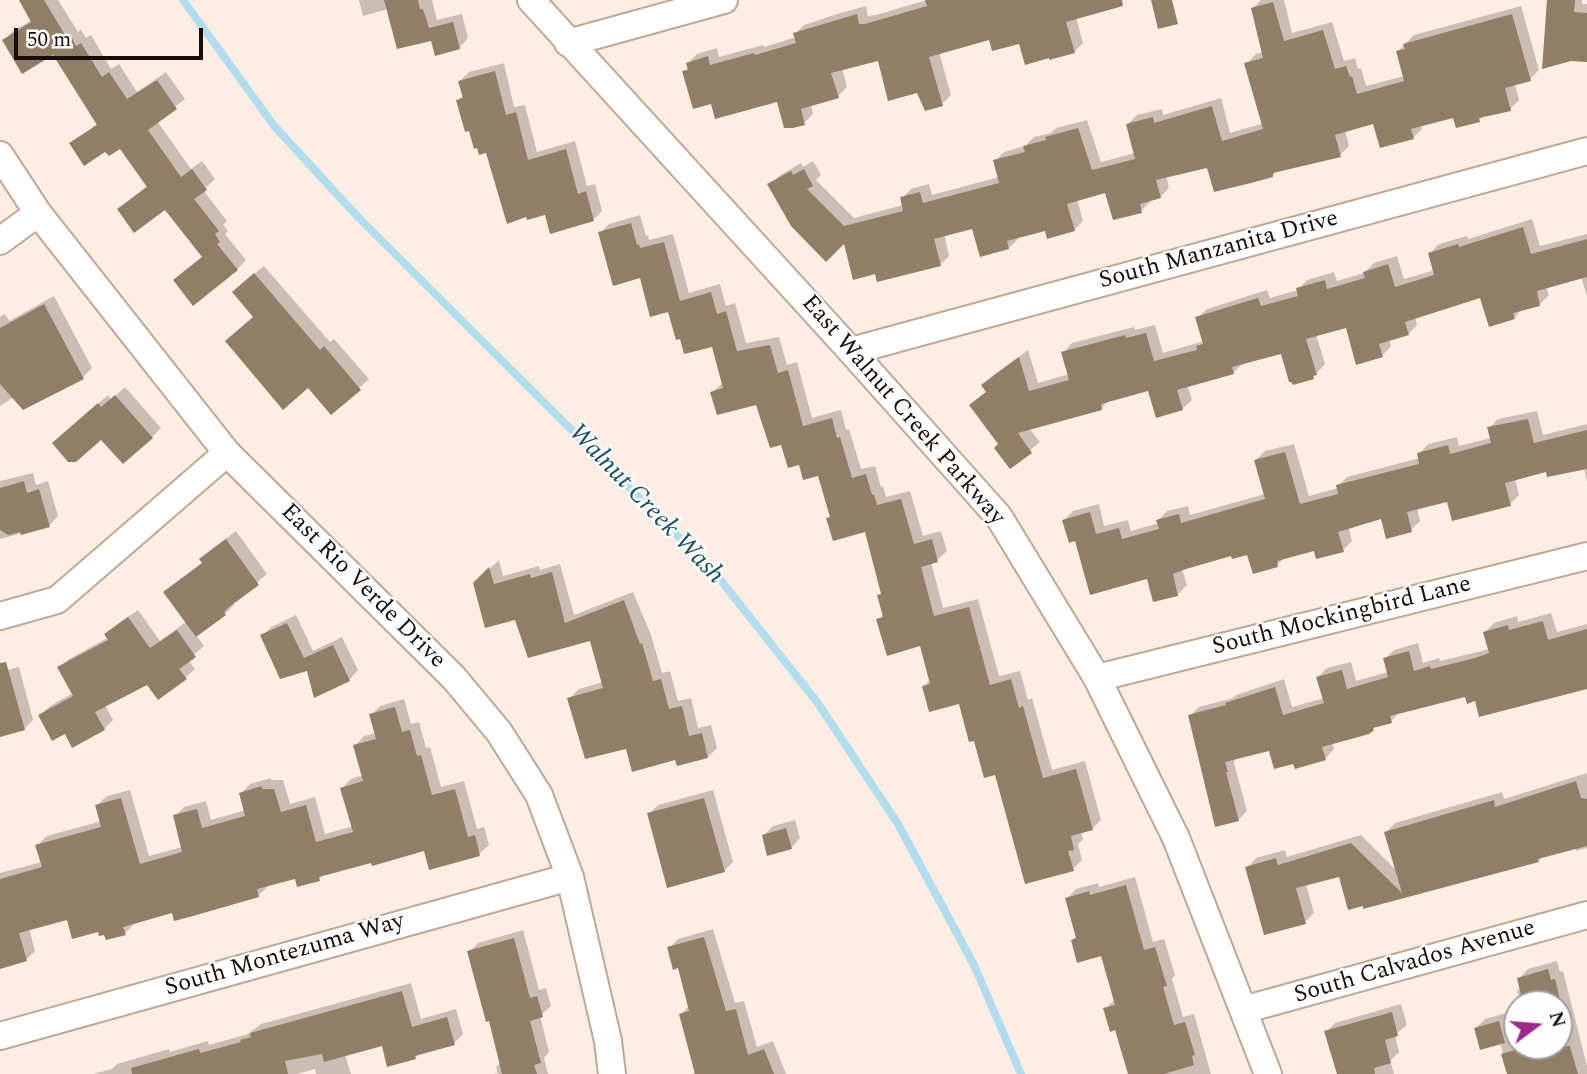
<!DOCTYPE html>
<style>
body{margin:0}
#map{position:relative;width:1587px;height:1074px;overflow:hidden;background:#feede2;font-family:Spectral,serif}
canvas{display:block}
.north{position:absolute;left:1503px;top:990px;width:70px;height:70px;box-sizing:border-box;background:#fefefe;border:2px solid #a29e9c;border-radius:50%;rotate:74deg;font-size:19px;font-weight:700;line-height:28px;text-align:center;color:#170e08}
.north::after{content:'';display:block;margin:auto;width:24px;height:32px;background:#9d2b88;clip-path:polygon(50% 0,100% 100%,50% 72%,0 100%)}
.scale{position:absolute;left:14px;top:28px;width:189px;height:32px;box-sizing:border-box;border:4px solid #170e08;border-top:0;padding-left:9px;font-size:21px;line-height:24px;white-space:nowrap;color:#170e08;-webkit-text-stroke:5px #fefefe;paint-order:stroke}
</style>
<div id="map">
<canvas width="1587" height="1074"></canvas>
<div class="north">N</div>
<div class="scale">50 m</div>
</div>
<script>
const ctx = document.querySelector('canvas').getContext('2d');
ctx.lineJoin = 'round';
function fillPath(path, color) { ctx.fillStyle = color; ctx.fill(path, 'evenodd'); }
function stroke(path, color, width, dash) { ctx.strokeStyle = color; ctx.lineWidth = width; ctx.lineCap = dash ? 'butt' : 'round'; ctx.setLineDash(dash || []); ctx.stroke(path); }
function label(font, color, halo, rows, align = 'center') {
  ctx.font = font + ' Spectral,serif'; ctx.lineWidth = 5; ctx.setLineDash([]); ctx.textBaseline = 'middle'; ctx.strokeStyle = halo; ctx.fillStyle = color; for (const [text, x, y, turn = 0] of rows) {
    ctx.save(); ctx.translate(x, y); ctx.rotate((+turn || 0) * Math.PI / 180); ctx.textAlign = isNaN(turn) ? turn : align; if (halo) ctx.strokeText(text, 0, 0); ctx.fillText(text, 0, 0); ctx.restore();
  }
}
fillPath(new Path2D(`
 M 21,0 L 58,0 L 78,32 L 81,30 L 86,38 L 91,35 L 111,69 L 119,64 L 137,92 L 166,72 L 185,99 L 157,121 L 191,169 L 202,161 L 215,179 L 203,190 L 227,221 L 223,225 L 228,231 L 225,234 L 246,260 L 237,269 L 175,280 L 203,256 L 165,208 L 119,209 L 148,185 L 120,147 L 106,149 L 71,144 L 98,123 L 54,53 L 4,41 L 13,31 L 32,20 Z
 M 359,0 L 432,0 L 437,20 L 462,14 L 468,38 L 459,48 L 432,38 L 388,9 L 363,16 Z
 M 927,0 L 1121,0 L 1076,17 L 1083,43 L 1074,52 L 990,38 L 939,52 L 951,95 L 942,104 L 918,91 L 879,58 L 842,68 L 847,87 L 838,96 L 811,104 L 813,114 L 804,123 L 786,128 L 778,99 L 712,102 L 684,72 L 689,67 L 688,63 L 697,54 L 717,48 L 719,57 L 763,45 L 764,47 L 796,37 L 795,34 L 804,25 L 837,14 L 866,6 L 868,16 L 876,15 Z
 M 1261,0 L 1284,0 L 1292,33 L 1332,22 L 1344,61 L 1355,58 L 1358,69 L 1361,68 L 1366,86 L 1404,76 L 1398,51 L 1414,35 L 1521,6 L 1539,70 L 1530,79 L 1515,84 L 1519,100 L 1510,109 L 1484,116 L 1479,120 L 1455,116 L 1421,125 L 1422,129 L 1413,138 L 1374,122 L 1345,130 L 1349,146 L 1340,155 L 1278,170 L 1273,175 L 1208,166 L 1166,175 L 1169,188 L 1160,197 L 1150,200 L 1150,202 L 1141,211 L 1106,191 L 1077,199 L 1083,221 L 1074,230 L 1046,229 L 1017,236 L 1018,239 L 1009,248 L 973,227 L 944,234 L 949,256 L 940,265 L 876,272 L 845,241 L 770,185 L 779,176 L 801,163 L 803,167 L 813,161 L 821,175 L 816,180 L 854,218 L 903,205 L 902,198 L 911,189 L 929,184 L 932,195 L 999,177 L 995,161 L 1004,152 L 1025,146 L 1034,137 L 1051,133 L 1056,128 L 1087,120 L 1101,162 L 1135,153 L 1128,124 L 1137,115 L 1162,109 L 1163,115 L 1221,98 L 1230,133 L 1264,123 L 1246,64 L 1256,54 L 1263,52 L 1252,9 Z
 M 1548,0 L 1582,0 L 1582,4 L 1587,4 L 1587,60 Z
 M 504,63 L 514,107 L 525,105 L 537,152 L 575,141 L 587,186 L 595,184 L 602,211 L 593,220 L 546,213 L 487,151 L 458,100 L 464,95 L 460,81 L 469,72 Z
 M 640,215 L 646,236 L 648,236 L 649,240 L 673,234 L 689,293 L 720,284 L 726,306 L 735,303 L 746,343 L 779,337 L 787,365 L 797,362 L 812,418 L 841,410 L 846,430 L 849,429 L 861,469 L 875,466 L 881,487 L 883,486 L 886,497 L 910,491 L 923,536 L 941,531 L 947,551 L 937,560 L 931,562 L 943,608 L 978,599 L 999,676 L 1020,671 L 1028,700 L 1032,698 L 1052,770 L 1085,761 L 1101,820 L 1092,829 L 1081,832 L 1083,839 L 1078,844 L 1082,860 L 1073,869 L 996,772 L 975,738 L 960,702 L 924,686 L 931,679 L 921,644 L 878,620 L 884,614 L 879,596 L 883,592 L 866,529 L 828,518 L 831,516 L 819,474 L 800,462 L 758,402 L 712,392 L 723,383 L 713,345 L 669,310 L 600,233 L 609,224 Z
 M 1532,219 L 1540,246 L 1587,234 L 1587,296 L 1581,277 L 1546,286 L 1549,295 L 1540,304 L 1523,308 L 1514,318 L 1482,296 L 1415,317 L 1417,325 L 1408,334 L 1389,339 L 1391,346 L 1382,356 L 1347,326 L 1316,334 L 1325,364 L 1313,377 L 1282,352 L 1243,363 L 1233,373 L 1187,385 L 1192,400 L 1182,409 L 1149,389 L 1110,399 L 1101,409 L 1029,428 L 1040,442 L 1010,467 L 1000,444 L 971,405 L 987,391 L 983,385 L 992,376 L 1028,350 L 1038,383 L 1069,374 L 1063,353 L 1072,343 L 1134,327 L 1135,330 L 1155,325 L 1163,353 L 1204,341 L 1197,318 L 1207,309 L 1267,290 L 1270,298 L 1298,290 L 1307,280 L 1334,272 L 1337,281 L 1364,273 L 1374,263 L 1397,256 L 1404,279 L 1435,270 L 1430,253 L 1439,244 L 1467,236 L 1468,239 Z
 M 264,266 L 330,342 L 334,339 L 369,379 L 332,413 L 255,316 L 243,283 Z
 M 54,296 L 92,368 L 83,377 L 14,397 L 0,406 L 0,317 L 5,314 L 9,321 Z
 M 125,387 L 161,428 L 152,437 L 101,437 L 72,463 L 54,443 L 108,395 L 111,400 Z
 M 1537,411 L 1543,435 L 1587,424 L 1587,482 L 1584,468 L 1547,470 L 1515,479 L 1519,495 L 1510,504 L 1449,500 L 1417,508 L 1420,521 L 1411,530 L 1382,517 L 1349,529 L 1352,541 L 1343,550 L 1315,549 L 1286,556 L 1277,565 L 1248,553 L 1232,554 L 1182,569 L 1187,585 L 1178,594 L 1154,600 L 1148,577 L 1076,539 L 1064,520 L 1073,511 L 1099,504 L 1104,526 L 1128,520 L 1131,531 L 1159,523 L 1158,520 L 1167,511 L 1188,506 L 1190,515 L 1265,494 L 1256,460 L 1265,451 L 1294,444 L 1309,496 L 1338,488 L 1338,486 L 1347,477 L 1420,458 L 1419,454 L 1428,444 L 1457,437 L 1459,446 L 1491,438 L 1489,428 L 1498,419 Z
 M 33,473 L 36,485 L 48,481 L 58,516 L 49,526 L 0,539 L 0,481 Z
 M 236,531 L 267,574 L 233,603 L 234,605 L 225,614 L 196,635 L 204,646 L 188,660 L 195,669 L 185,678 L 147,682 L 105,705 L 113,720 L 104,729 L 66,732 L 40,715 L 50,706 L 73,693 L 59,668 L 69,659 L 109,637 L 107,635 L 116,625 L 138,610 L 160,641 L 187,621 L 166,592 L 204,562 L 201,559 L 210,550 Z
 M 499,560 L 503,576 L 539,566 L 540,570 L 560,564 L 574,615 L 633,592 L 651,635 L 662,673 L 670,671 L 678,701 L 691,698 L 698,728 L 711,725 L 717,748 L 708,757 L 627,747 L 569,699 L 579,689 L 603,682 L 591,639 L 516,618 L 475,583 Z
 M 1551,613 L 1557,632 L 1587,624 L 1587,687 L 1476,699 L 1467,695 L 1401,711 L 1391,721 L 1332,742 L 1334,749 L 1325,759 L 1295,762 L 1270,749 L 1235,758 L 1234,763 L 1247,811 L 1238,820 L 1190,716 L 1199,707 L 1233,698 L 1236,695 L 1284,679 L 1292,707 L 1324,698 L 1318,677 L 1327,668 L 1351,662 L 1356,681 L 1388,672 L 1385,659 L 1394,650 L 1418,643 L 1423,663 L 1439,658 L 1440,661 L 1486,650 L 1490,649 L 1485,632 L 1494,623 L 1517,616 L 1518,622 Z
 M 296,615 L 313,651 L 342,637 L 358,670 L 349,680 L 308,669 L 262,636 L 271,627 Z
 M 19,667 L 33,720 L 24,729 L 0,735 L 0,672 Z
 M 404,699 L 411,724 L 419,722 L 426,748 L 430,747 L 441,787 L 464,781 L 477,829 L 484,827 L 489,845 L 479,854 L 425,849 L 324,874 L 319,879 L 296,877 L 268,886 L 259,895 L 174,911 L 134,924 L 125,933 L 99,929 L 68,918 L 29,928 L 35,951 L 26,960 L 0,967 L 0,873 L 42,862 L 37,845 L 47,836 L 102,821 L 97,805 L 107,796 L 130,790 L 149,856 L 182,847 L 175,816 L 184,807 L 206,801 L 211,820 L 246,810 L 241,793 L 250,784 L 271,778 L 271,780 L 283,780 L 290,804 L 315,797 L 325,834 L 353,826 L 342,788 L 351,779 L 363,775 L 355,746 L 364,736 L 376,733 L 371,715 L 380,706 Z
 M 1587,773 L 1587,848 L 1576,851 L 1575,847 L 1543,856 L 1538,861 L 1365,907 L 1340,875 L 1306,884 L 1314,913 L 1305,922 L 1247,868 L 1256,858 L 1285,850 L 1287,857 L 1361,835 L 1397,871 L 1386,832 L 1395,823 L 1502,792 L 1504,799 Z
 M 713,790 L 733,862 L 724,871 L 649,814 L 658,805 Z
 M 795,820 L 800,838 L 791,848 L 764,835 L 773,826 Z
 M 1135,877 L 1153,942 L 1164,939 L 1175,975 L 1172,979 L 1183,1017 L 1194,1014 L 1211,1074 L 1130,1074 L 1116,1028 L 1105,1009 L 1115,999 L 1102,954 L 1073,940 L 1077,936 L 1067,899 L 1076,889 L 1098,883 L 1099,887 Z
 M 713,929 L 735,1003 L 744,1001 L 757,1047 L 773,1041 L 786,1074 L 693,1074 L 696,1071 L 681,1014 L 689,1006 L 679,966 L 669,948 L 678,939 Z
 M 523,930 L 539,990 L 546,988 L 551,1006 L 540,1016 L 549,1052 L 544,1058 L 548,1074 L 493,1074 L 498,1073 L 496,1067 L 501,1062 L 469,952 L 478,943 Z
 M 1557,961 L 1560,972 L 1563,971 L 1587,1066 L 1587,1074 L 1509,1074 L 1500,1043 L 1476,1028 L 1485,1019 L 1517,1010 L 1517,1046 L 1559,1046 L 1559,1004 L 1521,1004 L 1517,991 L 1521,987 L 1519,978 L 1528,969 Z
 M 411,983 L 421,1019 L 456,1009 L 463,1034 L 454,1043 L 420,1053 L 415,1058 L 383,1044 L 345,1055 L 351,1074 L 316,1074 L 315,1069 L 297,1074 L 92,1074 L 112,1069 L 117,1064 L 169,1049 L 170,1052 L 208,1041 L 209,1045 L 248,1034 L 261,1024 Z
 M 1401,1004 L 1407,1025 L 1395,1035 L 1399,1052 L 1390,1061 L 1394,1074 L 1339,1074 L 1326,1032 L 1335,1023 Z`), '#0003');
stroke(new Path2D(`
 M 183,0 L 275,127 L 358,217 L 715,573 L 817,702 L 898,824 L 974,965 L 1021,1074`), '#b2ddee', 8);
fillPath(new Path2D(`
 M 19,0 L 44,0 L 68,40 L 72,38 L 76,46 L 81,43 L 102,77 L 109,72 L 127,99 L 157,80 L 177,109 L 148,130 L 181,177 L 192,169 L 207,190 L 194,199 L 219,231 L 215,234 L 220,242 L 217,244 L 238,270 L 193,306 L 173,280 L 202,257 L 165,210 L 134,233 L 117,209 L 147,187 L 120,149 L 109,156 L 105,152 L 84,166 L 69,143 L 97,125 L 53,55 L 22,74 L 2,40 L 31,22 Z
 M 384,0 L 418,0 L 420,9 L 423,9 L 429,28 L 453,22 L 460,49 L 435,56 L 431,41 L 397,49 Z
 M 925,0 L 1122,0 L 1123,6 L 1066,22 L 1075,53 L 1049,60 L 1049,58 L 1025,65 L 1019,44 L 992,51 L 989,40 L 929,57 L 943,106 L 925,111 L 917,93 L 888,101 L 878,61 L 831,73 L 839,98 L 801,109 L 805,125 L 793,128 L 784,128 L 777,102 L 715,119 L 711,104 L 693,109 L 682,71 L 688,70 L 686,63 L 708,56 L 710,65 L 754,53 L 755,55 L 796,43 L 793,33 L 857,14 L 859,24 L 865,24 L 927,6 Z
 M 1151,0 L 1172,0 L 1178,24 L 1158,29 Z
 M 1547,0 L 1575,0 L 1574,12 L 1587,13 L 1587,62 L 1571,61 L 1542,69 Z
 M 1273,2 L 1284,41 L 1323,30 L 1335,69 L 1346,66 L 1350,77 L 1352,76 L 1357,94 L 1404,81 L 1396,51 L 1405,49 L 1403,44 L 1512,14 L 1531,81 L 1505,88 L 1511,111 L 1479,118 L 1480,122 L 1456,128 L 1453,118 L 1411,129 L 1414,139 L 1380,148 L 1373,124 L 1335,135 L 1341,157 L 1273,173 L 1273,177 L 1251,183 L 1214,192 L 1207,168 L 1156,180 L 1161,198 L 1140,204 L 1142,213 L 1113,220 L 1105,193 L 1067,204 L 1075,231 L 1047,239 L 1045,231 L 1007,241 L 1009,249 L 980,257 L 972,229 L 934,239 L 941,266 L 877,282 L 875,274 L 853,280 L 844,244 L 826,262 L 791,226 L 767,184 L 791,171 L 793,175 L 804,169 L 813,186 L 807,189 L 844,226 L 903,211 L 900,197 L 920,192 L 923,203 L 999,183 L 993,160 L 1025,152 L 1023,146 L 1046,140 L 1045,137 L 1078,128 L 1092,170 L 1135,159 L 1126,124 L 1153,117 L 1154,123 L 1212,106 L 1222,141 L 1263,129 L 1244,63 L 1263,58 L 1251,8 Z
 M 495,71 L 506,115 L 516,112 L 528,160 L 566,149 L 578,194 L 586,191 L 594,221 L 550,234 L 545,215 L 527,220 L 526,217 L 507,224 L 486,153 L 479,155 L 477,148 L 474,149 L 469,131 L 465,132 L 456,100 L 463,98 L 458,81 Z
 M 631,223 L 637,245 L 639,244 L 640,248 L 664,242 L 680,301 L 711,292 L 717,314 L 726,311 L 737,351 L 770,345 L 778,373 L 788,370 L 803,426 L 832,418 L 837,438 L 840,437 L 852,478 L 866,474 L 872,495 L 874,494 L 877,505 L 901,499 L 914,544 L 932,539 L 938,562 L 921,567 L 934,616 L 969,607 L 990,685 L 1011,679 L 1019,708 L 1023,706 L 1043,778 L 1076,769 L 1093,830 L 1071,836 L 1074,850 L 1068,851 L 1074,871 L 1025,884 L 995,775 L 984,778 L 974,741 L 969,742 L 959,704 L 929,712 L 922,686 L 930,684 L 920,646 L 887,656 L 876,619 L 883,617 L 877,595 L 881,594 L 865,532 L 833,541 L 826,518 L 830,517 L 818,476 L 803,480 L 799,465 L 788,468 L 781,445 L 770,448 L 756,405 L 717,415 L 710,392 L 723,388 L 712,347 L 684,354 L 680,339 L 676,340 L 668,312 L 650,317 L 640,278 L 613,286 L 598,232 Z
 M 1523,227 L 1531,254 L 1587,239 L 1587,277 L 1537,291 L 1540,306 L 1513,313 L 1515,319 L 1489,327 L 1480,298 L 1405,322 L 1409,335 L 1379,344 L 1383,357 L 1356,365 L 1346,328 L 1306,339 L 1317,375 L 1313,376 L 1314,379 L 1293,385 L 1291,382 L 1289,382 L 1281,354 L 1232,367 L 1234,374 L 1177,390 L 1183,410 L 1156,418 L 1148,391 L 1101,404 L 1102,410 L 1018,433 L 1032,453 L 1010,469 L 994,448 L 998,444 L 969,405 L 986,392 L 981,385 L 1019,357 L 1029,391 L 1069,380 L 1061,352 L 1125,335 L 1126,338 L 1146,333 L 1154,361 L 1197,350 L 1196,346 L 1203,344 L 1195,317 L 1258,298 L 1261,306 L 1298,296 L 1296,288 L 1325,280 L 1327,289 L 1365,278 L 1363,272 L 1388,264 L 1395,287 L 1434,275 L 1428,253 L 1458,244 L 1459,247 Z
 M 254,273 L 320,350 L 324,346 L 361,390 L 331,415 L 308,388 L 283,410 L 225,341 L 253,317 L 232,292 Z
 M 44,304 L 84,379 L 23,410 L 0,384 L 0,328 Z
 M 115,395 L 153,438 L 123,464 L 101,440 L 76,462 L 68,462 L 52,443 L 98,403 L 101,407 Z
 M 1528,419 L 1534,443 L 1587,430 L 1587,469 L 1547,477 L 1546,472 L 1505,483 L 1511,506 L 1452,521 L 1447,502 L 1407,512 L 1412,532 L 1386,539 L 1381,519 L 1338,532 L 1344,552 L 1316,559 L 1314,551 L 1277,561 L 1278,567 L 1253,574 L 1247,555 L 1232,559 L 1231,556 L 1186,569 L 1173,574 L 1178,596 L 1153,602 L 1147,579 L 1090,595 L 1075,541 L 1069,543 L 1062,520 L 1090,512 L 1096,534 L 1119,528 L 1122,539 L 1159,529 L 1156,520 L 1179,514 L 1181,523 L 1265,499 L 1254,460 L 1285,452 L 1300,504 L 1338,494 L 1336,485 L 1419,464 L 1417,453 L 1448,445 L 1450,454 L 1491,443 L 1487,427 Z
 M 24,481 L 27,493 L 39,489 L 50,527 L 21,535 L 20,532 L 8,535 L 0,530 L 0,488 Z
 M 226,539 L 259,585 L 229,607 L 224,612 L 226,615 L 196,637 L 163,592 L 202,563 L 199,559 Z
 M 489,567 L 494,584 L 530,574 L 531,578 L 552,572 L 565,623 L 624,600 L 640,644 L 642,643 L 653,681 L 661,679 L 669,709 L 682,706 L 689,736 L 702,733 L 708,758 L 677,766 L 675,760 L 632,772 L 626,749 L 585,759 L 567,698 L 603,688 L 590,641 L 528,658 L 515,620 L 485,628 L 473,583 Z
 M 128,617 L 150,648 L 177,630 L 196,657 L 179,669 L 187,679 L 158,700 L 147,685 L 95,712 L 105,730 L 72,748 L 65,734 L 52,741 L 38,715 L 73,696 L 57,667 L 108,640 L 104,634 Z
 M 1543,621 L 1548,640 L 1587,629 L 1587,689 L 1479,717 L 1475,701 L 1467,704 L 1465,697 L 1390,716 L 1392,723 L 1373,728 L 1374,730 L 1369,734 L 1322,747 L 1326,760 L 1295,769 L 1293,764 L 1274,769 L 1269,751 L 1225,762 L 1228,772 L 1226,772 L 1239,821 L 1215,827 L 1188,715 L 1226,705 L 1225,703 L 1275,687 L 1283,715 L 1324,703 L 1316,677 L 1342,670 L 1347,689 L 1388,677 L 1383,658 L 1409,651 L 1414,671 L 1430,666 L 1431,669 L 1475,658 L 1489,653 L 1483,632 L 1508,625 L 1509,630 Z
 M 287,623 L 304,658 L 333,645 L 350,681 L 314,698 L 307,671 L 280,679 L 260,635 Z
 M 6,662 L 25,730 L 0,737 L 0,663 Z
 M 395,707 L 402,732 L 410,730 L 417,756 L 421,755 L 432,795 L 455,789 L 468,837 L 475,835 L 480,856 L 429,870 L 424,851 L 372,866 L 371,863 L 319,877 L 320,881 L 297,887 L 295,879 L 257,889 L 259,897 L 193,916 L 174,921 L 172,913 L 123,927 L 126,935 L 106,940 L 104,935 L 99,936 L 98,932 L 72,939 L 67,920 L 19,933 L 27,961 L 0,969 L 0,879 L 42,867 L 35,845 L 101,827 L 95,805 L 121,798 L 140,864 L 182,852 L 173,815 L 197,809 L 202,828 L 245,816 L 239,793 L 262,786 L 262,789 L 274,789 L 281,812 L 306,805 L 316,842 L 353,832 L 340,788 L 363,781 L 353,745 L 376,739 L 369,714 Z
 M 1576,781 L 1581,798 L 1587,799 L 1587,846 L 1538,859 L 1539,862 L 1363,909 L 1363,906 L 1348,910 L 1339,877 L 1296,888 L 1306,924 L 1264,935 L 1245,867 L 1276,858 L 1278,865 L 1351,843 L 1402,893 L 1384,832 L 1494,800 L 1495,807 Z
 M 704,798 L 725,872 L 667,888 L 647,813 Z
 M 786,828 L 792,849 L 767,856 L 762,835 Z
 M 1126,885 L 1144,950 L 1155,947 L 1167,986 L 1163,987 L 1174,1025 L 1185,1022 L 1195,1055 L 1192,1056 L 1194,1065 L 1164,1074 L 1128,1074 L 1115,1030 L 1110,1032 L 1103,1008 L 1115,1005 L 1101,956 L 1077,963 L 1071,940 L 1076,938 L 1065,898 L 1089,891 L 1090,895 Z
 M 704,937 L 726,1011 L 736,1009 L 748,1055 L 764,1049 L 774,1074 L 695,1074 L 679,1014 L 689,1011 L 678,968 L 673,970 L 667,947 Z
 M 514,938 L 530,998 L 537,996 L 543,1017 L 530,1021 L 541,1063 L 534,1065 L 537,1074 L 502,1074 L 489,1021 L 486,1022 L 467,951 Z
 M 1548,969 L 1551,980 L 1555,979 L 1561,1004 L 1523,1004 L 1517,978 Z
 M 402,991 L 412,1027 L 447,1017 L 455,1045 L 415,1056 L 416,1059 L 387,1067 L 382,1046 L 324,1062 L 322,1054 L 285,1061 L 288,1074 L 132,1074 L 131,1068 L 199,1049 L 200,1053 L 241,1042 L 240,1040 L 251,1037 L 250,1033 Z
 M 1392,1012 L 1398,1036 L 1385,1040 L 1391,1063 L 1374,1068 L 1375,1074 L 1337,1074 L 1324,1031 Z
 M 1499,1021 L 1505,1043 L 1480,1050 L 1474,1028 Z
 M 1529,1046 L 1570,1046 L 1578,1074 L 1507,1074 L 1501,1054 Z`), '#907e67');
const minor = new Path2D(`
 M 531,0 L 851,351 L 999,517 L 1097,678 L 1176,838 L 1268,1074
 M 568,43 L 724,0
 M 0,155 L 38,213 L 227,453 L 454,678 L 499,732 L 539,795 L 570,877 L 608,1041 L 612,1074
 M 0,241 L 38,213
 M 851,351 L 1587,151
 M 0,616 L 57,600 L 227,453
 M 1097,678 L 1587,556
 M 1243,1010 L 1587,915
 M 0,1036 L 570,877`);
stroke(minor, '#c1a795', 30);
stroke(minor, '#fff', 26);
label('24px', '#170e08', '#fefefe', [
 ["South Manzanita Drive",1219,251,-15],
 ["East Walnut Creek Parkway",902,411,49],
 ["East Rio Verde Drive",362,587,45],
 ["South Mockingbird Lane",1342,617,-14],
 ["South Montezuma Way",285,956,-16],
 ["South Calvados Avenue",1415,963,-16]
]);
label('italic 26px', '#175062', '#fefefe', [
 ["Walnut Creek Wash",645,505,46]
]);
</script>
